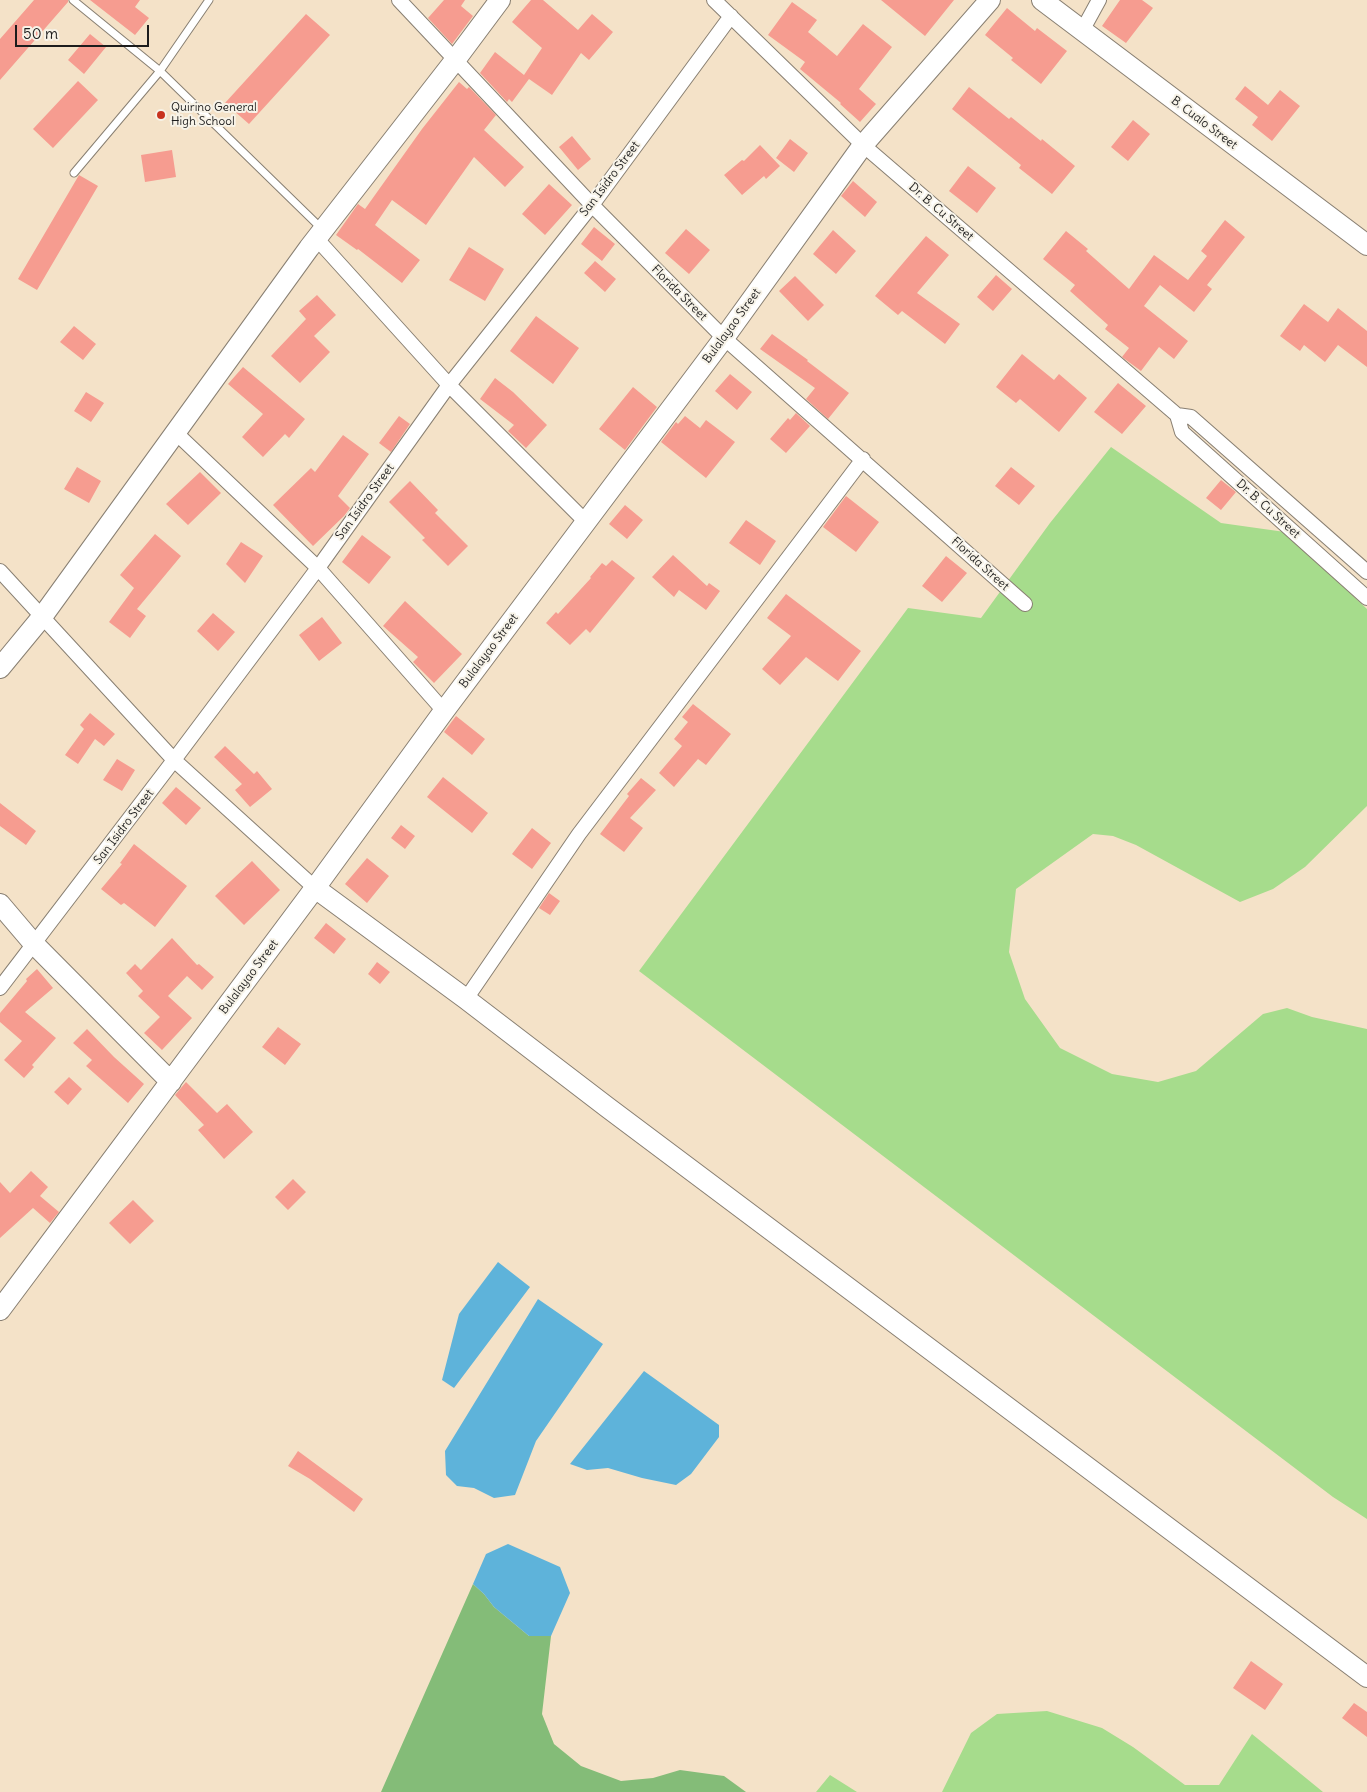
<!DOCTYPE html>
<style>
body{margin:0}
#map{position:relative;width:1367px;height:1792px;overflow:hidden;background:#f4e2c8;font-family:Delius,sans-serif}
canvas{display:block}
.scale{position:absolute;left:15px;top:25px;width:134px;height:22px;box-sizing:border-box;border:2px solid #1c1c1c;border-top:0;padding-left:6px;font-size:15px;line-height:18px;white-space:nowrap;color:#1c1c1c;-webkit-text-stroke:4px #f7f3e8;paint-order:stroke}
</style>
<div id="map">
<canvas width="1367" height="1792"></canvas>
<div class="scale">50 m</div>
</div>
<script>
const ctx = document.querySelector('canvas').getContext('2d');
ctx.lineJoin = 'round';
function fillPath(path, color) { ctx.fillStyle = color; ctx.fill(path, 'evenodd'); }
function stroke(path, color, width, dash) { ctx.strokeStyle = color; ctx.lineWidth = width; ctx.lineCap = dash ? 'butt' : 'round'; ctx.setLineDash(dash || []); ctx.stroke(path); }
function label(font, color, halo, rows, align = 'center') {
  ctx.font = font + ' Delius,sans-serif'; ctx.lineWidth = 4; ctx.setLineDash([]); ctx.textBaseline = 'middle'; ctx.strokeStyle = halo; ctx.fillStyle = color; for (const [text, x, y, turn = 0] of rows) {
    ctx.save(); ctx.translate(x, y); ctx.rotate((+turn || 0) * Math.PI / 180); ctx.textAlign = isNaN(turn) ? turn : align; if (halo) ctx.strokeText(text, 0, 0); ctx.fillText(text, 0, 0); ctx.restore();
  }
}
fillPath(new Path2D(`
 M 1111,447 L 1221,523 L 1285,532 L 1367,609 L 1367,806 L 1305,867 L 1273,889 L 1240,902 L 1136,845 L 1113,836 L 1093,834 L 1016,889 L 1009,952 L 1025,999 L 1060,1048 L 1112,1074 L 1158,1082 L 1196,1071 L 1263,1014 L 1287,1008 L 1312,1017 L 1367,1029 L 1367,1519 L 1333,1497 L 639,971 L 908,608 L 981,618 L 1050,523 Z
 M 1047,1711 L 1102,1728 L 1133,1747 L 1185,1785 L 1219,1785 L 1252,1734 L 1323,1792 L 942,1792 L 971,1733 L 997,1714 Z
 M 830,1775 L 857,1792 L 816,1792 Z`), '#a6dc8c');
fillPath(new Path2D(`
 M 473,1584 L 484,1594 L 494,1607 L 529,1636 L 551,1636 L 542,1714 L 554,1744 L 581,1766 L 621,1781 L 653,1778 L 680,1770 L 724,1776 L 746,1792 L 381,1792 Z`), '#84bc78');
fillPath(new Path2D(`
 M 498,1262 L 530,1287 L 454,1388 L 442,1380 L 459,1314 Z
 M 538,1299 L 603,1344 L 536,1441 L 515,1495 L 494,1498 L 474,1488 L 457,1486 L 446,1475 L 445,1451 Z
 M 644,1371 L 719,1425 L 719,1437 L 691,1474 L 676,1485 L 642,1478 L 608,1468 L 587,1470 L 570,1464 Z
 M 508,1544 L 560,1567 L 570,1593 L 551,1636 L 529,1636 L 494,1607 L 484,1594 L 473,1584 L 486,1554 Z`), '#5eb3da');
fillPath(new Path2D(`
 M 34,0 L 68,0 L 68,2 L 0,80 L 0,39 Z
 M 90,0 L 140,0 L 135,7 L 149,18 L 135,35 Z
 M 444,0 L 465,0 L 461,6 L 473,16 L 452,44 L 428,18 Z
 M 531,0 L 543,0 L 578,30 L 592,14 L 613,32 L 589,60 L 581,53 L 552,95 L 529,79 L 512,102 L 509,99 L 507,102 L 480,73 L 495,52 L 524,75 L 542,48 L 512,22 Z
 M 881,0 L 954,0 L 925,36 Z
 M 1120,0 L 1142,0 L 1153,8 L 1126,43 L 1102,26 Z
 M 792,2 L 817,20 L 808,32 L 837,56 L 863,24 L 892,47 L 859,89 L 876,104 L 860,122 L 840,104 L 841,103 L 800,69 L 805,62 L 768,35 Z
 M 1007,8 L 1035,31 L 1037,28 L 1067,51 L 1041,84 L 1011,60 L 1013,58 L 985,35 Z
 M 306,14 L 330,35 L 249,124 L 225,103 Z
 M 90,34 L 106,47 L 84,74 L 68,60 Z
 M 78,81 L 98,100 L 53,148 L 33,129 Z
 M 459,82 L 467,89 L 469,87 L 496,115 L 484,130 L 524,167 L 505,187 L 474,157 L 426,225 L 392,200 L 375,225 L 420,260 L 402,283 L 358,249 L 357,250 L 336,235 L 358,204 L 365,209 L 422,129 Z
 M 1245,86 L 1268,105 L 1280,90 L 1300,106 L 1272,141 L 1252,125 L 1258,117 L 1235,99 Z
 M 969,87 L 1009,119 L 1011,117 L 1041,141 L 1042,139 L 1075,166 L 1052,194 L 1019,168 L 1021,165 L 952,109 Z
 M 1133,120 L 1150,134 L 1128,161 L 1111,147 Z
 M 572,136 L 591,159 L 578,170 L 559,147 Z
 M 790,139 L 808,153 L 794,172 L 776,158 Z
 M 760,145 L 780,166 L 766,179 L 764,176 L 742,195 L 724,175 L 742,160 L 744,161 Z
 M 172,150 L 176,177 L 145,182 L 141,155 Z
 M 968,166 L 996,188 L 977,213 L 949,191 Z
 M 79,175 L 98,186 L 37,290 L 18,279 Z
 M 853,181 L 877,202 L 865,217 L 841,196 Z
 M 549,184 L 572,205 L 545,235 L 522,214 Z
 M 1225,220 L 1245,237 L 1207,285 L 1212,289 L 1194,312 L 1160,285 L 1144,306 L 1188,341 L 1174,359 L 1159,347 L 1141,371 L 1122,357 L 1129,348 L 1105,329 L 1108,325 L 1070,291 L 1075,285 L 1043,259 L 1066,231 L 1088,249 L 1086,251 L 1129,289 L 1154,255 L 1188,280 L 1207,256 L 1201,251 Z
 M 594,227 L 615,244 L 602,261 L 581,244 Z
 M 686,229 L 710,250 L 689,274 L 665,253 Z
 M 833,230 L 856,251 L 836,274 L 813,254 Z
 M 926,236 L 949,255 L 917,293 L 960,324 L 945,344 L 902,311 L 898,315 L 875,296 Z
 M 469,247 L 504,269 L 485,301 L 449,280 Z
 M 595,261 L 616,279 L 605,292 L 584,273 Z
 M 996,275 L 1012,289 L 993,311 L 977,297 Z
 M 795,276 L 824,305 L 808,321 L 779,291 Z
 M 317,295 L 336,315 L 314,336 L 330,352 L 300,383 L 271,356 L 306,319 L 299,311 Z
 M 1304,304 L 1328,322 L 1338,308 L 1367,331 L 1367,367 L 1338,345 L 1325,362 L 1304,345 L 1300,351 L 1280,336 Z
 M 536,316 L 579,348 L 553,384 L 510,351 Z
 M 74,326 L 96,344 L 83,360 L 60,342 Z
 M 772,334 L 808,360 L 807,361 L 849,393 L 828,419 L 806,399 L 815,388 L 760,349 Z
 M 1022,354 L 1054,380 L 1059,374 L 1087,398 L 1059,432 L 1020,399 L 1016,403 L 996,387 Z
 M 243,367 L 305,419 L 289,438 L 285,434 L 263,457 L 242,437 L 263,414 L 228,384 Z
 M 730,374 L 752,392 L 737,410 L 715,391 Z
 M 495,378 L 513,392 L 547,425 L 526,448 L 508,431 L 514,425 L 480,399 Z
 M 1118,383 L 1146,406 L 1122,434 L 1094,412 Z
 M 633,387 L 657,407 L 625,450 L 599,429 Z
 M 86,392 L 104,403 L 91,422 L 74,411 Z
 M 796,413 L 810,426 L 786,453 L 770,439 L 788,418 L 790,420 Z
 M 399,416 L 410,424 L 391,452 L 379,443 Z
 M 685,416 L 700,428 L 706,420 L 735,442 L 706,478 L 661,442 L 676,422 L 678,424 Z
 M 343,435 L 369,454 L 338,496 L 350,508 L 344,516 L 313,546 L 273,505 L 311,468 L 315,472 Z
 M 77,467 L 101,481 L 89,503 L 64,489 Z
 M 1011,467 L 1035,486 L 1019,505 L 995,486 Z
 M 200,472 L 221,493 L 188,525 L 166,504 Z
 M 1221,480 L 1236,492 L 1221,510 L 1206,498 Z
 M 410,481 L 438,510 L 435,513 L 468,546 L 448,566 L 422,540 L 425,538 L 389,502 Z
 M 846,496 L 879,522 L 856,552 L 823,527 Z
 M 625,505 L 643,520 L 627,539 L 609,524 Z
 M 746,520 L 776,541 L 760,565 L 729,543 Z
 M 155,534 L 181,556 L 137,609 L 146,616 L 130,638 L 109,622 L 134,588 L 120,575 Z
 M 362,535 L 391,557 L 369,584 L 342,562 Z
 M 241,542 L 263,556 L 245,583 L 226,564 Z
 M 673,555 L 707,586 L 709,583 L 720,591 L 706,610 L 679,590 L 674,597 L 652,577 Z
 M 946,556 L 967,573 L 942,602 L 922,586 Z
 M 612,560 L 635,578 L 590,633 L 586,629 L 570,645 L 546,623 L 556,612 L 558,614 L 591,578 L 590,577 L 602,563 L 606,566 Z
 M 786,594 L 861,651 L 838,681 L 806,657 L 780,685 L 762,669 L 791,636 L 767,618 Z
 M 405,601 L 462,654 L 434,683 L 413,662 L 418,657 L 383,626 Z
 M 213,613 L 235,632 L 218,651 L 197,631 Z
 M 322,617 L 342,643 L 319,661 L 299,635 Z
 M 693,704 L 731,734 L 706,765 L 698,759 L 674,787 L 659,773 L 682,746 L 674,739 L 688,722 L 682,717 Z
 M 90,713 L 115,734 L 104,746 L 95,739 L 78,764 L 65,755 L 84,729 L 80,725 Z
 M 456,716 L 485,739 L 472,755 L 444,732 Z
 M 225,746 L 254,774 L 257,771 L 272,789 L 250,807 L 235,790 L 242,784 L 214,757 Z
 M 117,759 L 135,770 L 122,791 L 103,780 Z
 M 443,777 L 488,813 L 472,833 L 427,797 Z
 M 641,778 L 656,790 L 630,818 L 643,828 L 624,852 L 600,834 L 629,796 L 627,794 Z
 M 176,787 L 201,808 L 186,825 L 162,803 Z
 M 0,803 L 36,831 L 26,845 L 0,826 Z
 M 401,825 L 415,836 L 405,849 L 391,838 Z
 M 532,828 L 551,843 L 532,869 L 512,854 Z
 M 134,844 L 187,886 L 155,927 L 124,903 L 121,905 L 101,889 L 122,864 L 120,863 Z
 M 367,858 L 389,876 L 367,903 L 345,884 Z
 M 252,861 L 280,890 L 244,925 L 215,896 Z
 M 549,893 L 560,901 L 550,915 L 539,908 Z
 M 326,923 L 346,939 L 334,954 L 314,938 Z
 M 172,938 L 197,965 L 199,964 L 214,977 L 202,990 L 187,976 L 168,996 L 192,1018 L 162,1050 L 144,1033 L 160,1017 L 138,996 L 143,991 L 126,973 L 135,964 L 141,970 Z
 M 377,962 L 390,972 L 380,984 L 368,974 Z
 M 37,969 L 53,988 L 25,1012 L 56,1038 L 32,1065 L 34,1067 L 24,1078 L 4,1060 L 22,1041 L 0,1022 L 0,1013 L 27,981 L 26,979 Z
 M 278,1027 L 301,1044 L 285,1065 L 262,1047 Z
 M 87,1029 L 114,1057 L 144,1084 L 128,1103 L 86,1066 L 92,1060 L 73,1043 Z
 M 69,1077 L 82,1089 L 68,1105 L 54,1092 Z
 M 186,1082 L 217,1113 L 227,1104 L 253,1132 L 224,1159 L 198,1130 L 204,1125 L 175,1095 Z
 M 31,1171 L 48,1187 L 40,1196 L 59,1212 L 50,1223 L 33,1208 L 0,1238 L 0,1182 L 10,1193 Z
 M 293,1179 L 306,1192 L 288,1210 L 275,1197 Z
 M 133,1200 L 154,1221 L 130,1244 L 109,1223 Z
 M 298,1451 L 363,1499 L 354,1512 L 310,1479 L 288,1466 Z
 M 1251,1661 L 1283,1684 L 1265,1710 L 1233,1688 Z
 M 1354,1703 L 1367,1712 L 1367,1737 L 1342,1718 Z`), '#f69c90');
const lane = new Path2D(`
 M 73,0 L 160,71 L 322,229
 M 74,173 L 160,71 L 209,0`);
const street = new Path2D(`
 M 399,0 L 592,205 L 724,338 L 1025,604
 M 714,0 L 863,145 L 1177,415 L 1191,417 L 1367,572
 M 1082,31 L 1099,0
 M 316,238 L 449,385 L 586,522
 M 1177,415 L 1182,432 L 1367,598
 M 175,432 L 318,568 L 444,711
 M 0,571 L 174,760 L 315,888
 M 0,988 L 174,760 L 318,568 L 449,385 L 592,205 L 731,16
 M 466,999 L 579,834 L 863,459`);
const secondary = new Path2D(`
 M 1042,0 L 1367,245
 M 0,668 L 42,617 L 309,248 L 456,59 L 500,0
 M 315,888 L 466,999 L 607,1107 L 1367,1677
 M 0,904 L 34,944 L 171,1082
 M 0,1310 L 315,888 L 444,711 L 724,338 L 863,145 L 990,0`);
stroke(lane, '#887f72', 9);
stroke(street, '#887f72', 16);
stroke(secondary, '#887f72', 22);
stroke(lane, '#fff', 7);
stroke(street, '#fff', 14);
stroke(secondary, '#fff', 20);
for (const [x, y, r, color] of [
 [161,115,5,"#c8321e"]
]) { const dot = new Path2D(); dot.arc(x, y, r, 0, 2 * Math.PI); ctx.fillStyle = color; ctx.fill(dot); stroke(dot, '#f7f3e8', 2); }
label('12px', '#1c1c1c', '#f7f3e8', [
 ["Quirino General",171,108],
 ["High School",171,122]
], 'left');
label('12px', '#1c1c1c', '#f7f3e8', [
 ["B. Cualo Street",1204,123,37],
 ["San Isidro Street",610,179,-53],
 ["Dr. B. Cu Street",941,212,41],
 ["Florida Street",679,293,45],
 ["Bulalayao Street",732,326,-54],
 ["San Isidro Street",365,502,-54],
 ["Dr. B. Cu Street",1268,509,42],
 ["Florida Street",980,564,42],
 ["Bulalayao Street",489,651,-53],
 ["San Isidro Street",124,827,-53],
 ["Bulalayao Street",249,977,-53]
]);
</script>
